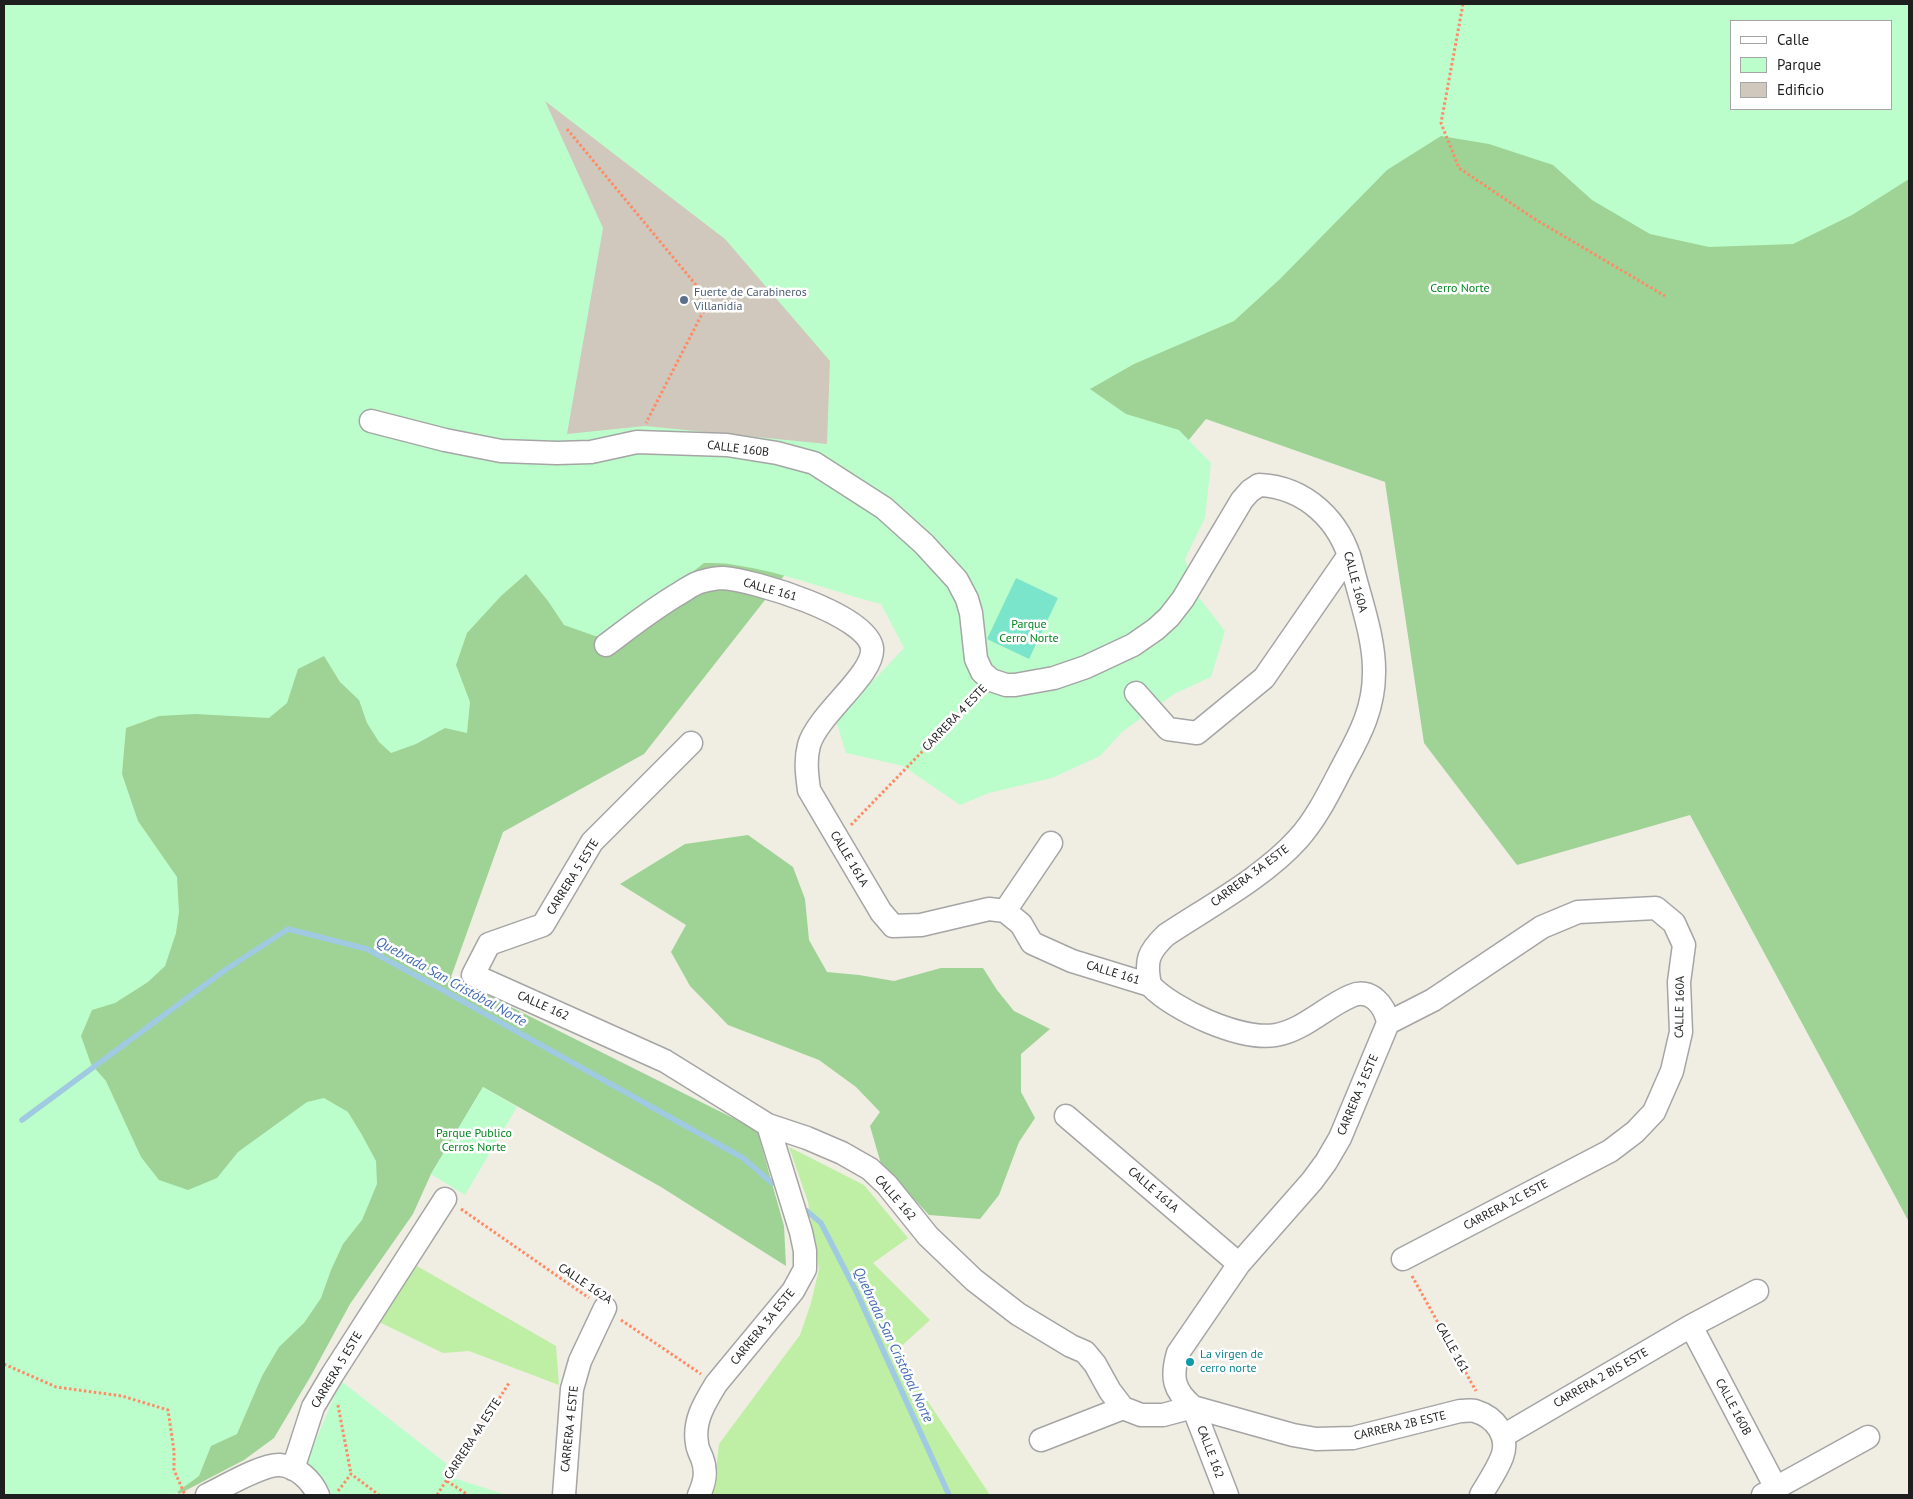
<!DOCTYPE html>
<meta charset="utf-8">
<style>
body{margin:0}
#map{position:relative;width:1913px;height:1499px;overflow:hidden;background:#f0ede3;font-family:"PT Sans",sans-serif}
canvas{display:block}
.frame{position:absolute;inset:0;border:5px solid #1e1e1e;pointer-events:none}
.legend{position:absolute;left:1730px;top:20px;width:162px;height:90px;box-sizing:border-box;background:#fff;border:1px solid #a5a5a5;margin:0;padding:6px 9px;list-style:none;font-size:15px;color:#1e1e1e}
.legend li{display:flex;align-items:center;gap:10px;height:25px}
.legend b{width:25px;border:1px solid #a5a5a5}
</style>
<div id="map">
<canvas width="1913" height="1499"></canvas>
<div class="frame"></div>
<ul class="legend">
<li><b style="height:6px;background:#fff"></b>Calle</li>
<li><b style="height:14px;background:#bcfecb"></b>Parque</li>
<li><b style="height:14px;background:#d0c8bc"></b>Edificio</li>
</ul>
</div>
<script>
const ctx = document.querySelector('canvas').getContext('2d');
ctx.lineJoin = 'round';
function fillPath(path, color) { ctx.fillStyle = color; ctx.fill(path, 'evenodd'); }
function stroke(path, color, width, dash) { ctx.strokeStyle = color; ctx.lineWidth = width; ctx.lineCap = dash ? 'butt' : 'round'; ctx.setLineDash(dash || []); ctx.stroke(path); }
function label(font, color, halo, rows, align = 'center') {
  ctx.font = font + ' "PT Sans",sans-serif'; ctx.lineWidth = 5; ctx.setLineDash([]); ctx.textBaseline = 'middle'; ctx.strokeStyle = halo; ctx.fillStyle = color; for (const [text, x, y, turn = 0] of rows) {
    ctx.save(); ctx.translate(x, y); ctx.rotate((+turn || 0) * Math.PI / 180); ctx.textAlign = isNaN(turn) ? turn : align; if (halo) ctx.strokeText(text, 0, 0); ctx.fillText(text, 0, 0); ctx.restore();
  }
}
fillPath(new Path2D(`
 M 789,1147 L 864,1185 L 908,1238 L 873,1263 L 930,1320 L 895,1352 L 990,1495 L 709,1495 L 716,1470 L 719,1444 L 800,1335 L 811,1303 L 819,1269 L 808,1202 Z
 M 417,1266 L 556,1346 L 559,1385 L 469,1351 L 443,1353 L 377,1321 Z`), '#bfeea5');
fillPath(new Path2D(`
 M 747,4 L 1909,4 L 1909,1222 L 1690,815 L 1517,865 L 1424,743 L 1385,482 L 1206,419 L 1109,537 ZM 1732,21 L 1892,21 L 1892,109 L 1732,109 Z
 M 4,461 L 805,549 L 644,754 L 503,832 L 451,977 L 757,1130 L 784,1226 L 786,1266 L 661,1187 L 483,1087 L 431,1174 L 413,1214 L 350,1304 L 312,1374 L 274,1438 L 244,1460 L 179,1494 L 105,1415 L 4,1495 Z
 M 748,835 L 793,867 L 805,899 L 809,940 L 827,972 L 859,975 L 894,981 L 941,968 L 983,968 L 997,990 L 1014,1011 L 1050,1029 L 1021,1054 L 1021,1092 L 1035,1118 L 1019,1142 L 999,1195 L 980,1219 L 929,1215 L 881,1164 L 870,1126 L 880,1112 L 856,1087 L 819,1060 L 728,1025 L 690,986 L 671,952 L 686,925 L 620,884 L 685,844 Z`), '#9ed395');
fillPath(new Path2D(`
 M 4,4 L 1909,4 L 1909,179 L 1852,215 L 1793,244 L 1709,247 L 1650,234 L 1592,200 L 1553,165 L 1489,144 L 1441,136 L 1387,170 L 1280,279 L 1234,321 L 1134,364 L 1090,389 L 1126,414 L 1179,430 L 1211,463 L 1205,518 L 1185,559 L 1197,595 L 1225,631 L 1211,677 L 1174,694 L 1122,732 L 1100,756 L 1052,778 L 989,793 L 960,805 L 903,766 L 846,753 L 833,711 L 873,681 L 904,648 L 881,604 C 833,592 784,572 735,565 C 725,563 714,563 704,563 L 680,582 L 626,637 L 595,636 L 564,625 L 548,601 L 526,574 L 501,596 L 467,633 L 456,665 L 470,702 L 467,733 L 445,728 L 416,744 L 391,753 L 379,742 L 367,723 L 359,700 L 340,682 L 324,656 L 298,669 L 287,703 L 269,718 L 195,714 L 159,716 L 126,728 L 122,774 L 138,821 L 177,877 L 179,912 L 176,933 L 165,966 L 148,982 L 115,1003 L 92,1010 L 81,1036 L 91,1064 L 106,1081 L 141,1157 L 159,1180 L 188,1190 L 217,1178 L 238,1152 L 307,1102 L 324,1098 L 348,1112 L 362,1135 L 376,1161 L 377,1184 L 362,1220 L 343,1244 L 331,1270 L 321,1298 L 304,1323 L 279,1347 L 262,1376 L 237,1434 L 211,1446 L 199,1476 L 173,1495 L 4,1495 ZM 1732,21 L 1892,21 L 1892,109 L 1732,109 Z
 M 483,1087 L 517,1107 L 465,1195 L 431,1174 Z
 M 341,1381 L 447,1464 L 441,1474 L 507,1495 L 332,1495 L 324,1480 L 306,1463 Z`), '#bcfecb');
fillPath(new Path2D(`
 M 1016,578 L 1058,598 L 1029,659 L 987,639 Z`), '#7be5cb');
stroke(new Path2D(`
 M 22,1120 L 225,970 L 288,929 L 367,949 L 439,988 L 743,1158 L 772,1183
 M 807,1211 L 821,1223 L 857,1293 L 949,1495`), '#a0cae1', 5.5);
fillPath(new Path2D(`
 M 545,101 L 725,239 L 830,361 L 827,444 L 645,426 L 567,434 L 603,228 Z`), '#d0c8bc');
const minor = new Path2D(`
 M 371,421 L 445,440 L 501,451 L 557,453 L 591,452 L 637,442 L 727,445 L 777,453 L 814,463 L 884,508 L 924,544 L 957,580 L 967,599 L 971,613 L 976,659 L 982,672 L 991,680 L 1006,685 L 1015,685 L 1054,678 L 1086,667 L 1133,645 L 1156,629 L 1169,617 L 1183,599 L 1242,500 L 1250,491 L 1259,485 C 1306,487 1341,521 1352,566 C 1360,599 1375,639 1374,673 C 1374,707 1361,733 1345,762 C 1331,788 1318,817 1298,839 C 1264,877 1208,907 1166,935 C 1148,952 1145,961 1150,985
 M 606,645 C 630,627 654,608 680,593 C 687,589 693,584 700,582 C 707,580 716,578 723,578 C 753,580 867,614 872,648 C 875,674 818,714 809,745 C 805,760 807,775 809,790 L 881,912 L 893,926 L 921,925 L 989,909 L 1005,911
 M 1136,693 L 1168,729 L 1197,733 L 1264,678 L 1349,555
 M 691,743 L 592,842 L 543,925 L 489,944 L 473,975 L 665,1061 L 768,1125 L 807,1138 L 842,1153 L 870,1169 L 887,1185 L 928,1236 L 974,1280 L 1018,1314 L 1071,1346 L 1085,1352 L 1095,1364 L 1110,1391 L 1123,1408 L 1141,1415 L 1163,1415 L 1193,1407
 M 1005,911 L 1021,924 L 1032,943 L 1072,961 L 1150,985 C 1173,1010 1241,1041 1276,1035 C 1304,1030 1325,1007 1351,996 C 1370,987 1385,1005 1388,1023
 M 1005,911 L 1051,843
 M 1066,1116 L 1239,1264
 M 1403,1259 L 1610,1151 L 1635,1132 L 1654,1112 L 1672,1071 L 1681,1032 L 1679,982 L 1684,945 L 1674,923 L 1656,908 L 1578,912 L 1542,927 L 1433,1000 L 1388,1023 L 1340,1138 L 1326,1162 L 1312,1181 L 1239,1264 L 1178,1353 C 1171,1377 1173,1390 1193,1407 L 1293,1435 L 1316,1439 L 1353,1438 L 1460,1411 C 1465,1411 1471,1410 1475,1411 C 1495,1417 1510,1436 1502,1457 C 1497,1470 1488,1483 1481,1495
 M 1691,1326 L 1776,1488
 M 1193,1407 L 1227,1495
 M 1503,1436 L 1691,1326 L 1757,1291
 M 1041,1440 L 1123,1408
 M 293,1469 L 313,1407 L 332,1375 L 445,1199
 M 207,1495 C 224,1487 262,1464 280,1465 C 297,1466 312,1481 318,1495
 M 564,1495 L 572,1389 L 580,1361 L 605,1308
 M 699,1495 C 705,1482 707,1471 702,1458 C 700,1453 697,1448 697,1443 C 693,1421 705,1402 716,1384 L 793,1291 L 805,1269 L 805,1251 L 801,1232 L 768,1125
 M 1763,1495 L 1868,1437`);
stroke(minor, '#a5a5a5', 25);
stroke(new Path2D(`
 M 1463,4 L 1441,123 L 1459,168 L 1533,218 L 1665,296
 M 567,129 L 701,291 L 703,312 L 646,423
 M 851,825 L 979,693
 M 461,1209 L 589,1298
 M 1412,1276 L 1476,1391
 M 621,1320 L 701,1374
 M 4,1364 L 56,1387 L 122,1396 L 168,1410 L 174,1451 L 174,1470 L 185,1495
 M 338,1405 L 351,1474
 M 447,1481 L 468,1495
 M 338,1491 L 351,1474 L 379,1495
 M 437,1495 L 509,1383`), '#ff8a65', 3, [2.5, 2.5]);
stroke(minor, '#fff', 22);
for (const [x, y, r, color] of [
 [684,300,5,"#5c6f8a"],
 [1190,1362,5,"#0f9aa8"]
]) { const dot = new Path2D(); dot.arc(x, y, r, 0, 2 * Math.PI); ctx.fillStyle = color; ctx.fill(dot); stroke(dot, '#fff', 2); }
label('12px', '#03851f', '#fff', [
 ["Cerro Norte",1460,289],
 ["Parque",1029,625],
 ["Cerro Norte",1029,639],
 ["Parque Publico",474,1134],
 ["Cerros Norte",474,1148]
]);
label('12px', '#4e5e75', '#fff', [
 ["Fuerte de Carabineros",694,293],
 ["Villanidia",694,307]
], 'left');
label('12px', '#1e1e1e', '#fff', [
 ["CALLE 160B",738,449,7],
 ["CALLE 160A",1355,582,75],
 ["CALLE 161",770,590,16],
 ["CARRERA 4 ESTE",955,718,-46],
 ["CALLE 161A",849,859,59],
 ["CARRERA 3A ESTE",1250,876,-37],
 ["CARRERA 5 ESTE",573,877,-58],
 ["CALLE 161",1113,973,17],
 ["CALLE 162",543,1006,24],
 ["CALLE 160A",1680,1007,-89],
 ["CARRERA 3 ESTE",1358,1095,-67],
 ["CALLE 161A",1153,1190,41],
 ["CALLE 162",895,1198,49],
 ["CARRERA 2C ESTE",1506,1205,-28],
 ["CALLE 162A",585,1284,34],
 ["CARRERA 3A ESTE",763,1327,-51],
 ["CALLE 161",1452,1348,61],
 ["CARRERA 5 ESTE",337,1370,-59],
 ["CARRERA 2 BIS ESTE",1601,1378,-30],
 ["CALLE 160B",1733,1407,62],
 ["CARRERA 2B ESTE",1400,1426,-13],
 ["CARRERA 4 ESTE",570,1429,-84],
 ["CARRERA 4A ESTE",473,1439,-57],
 ["CALLE 162",1210,1452,69]
]);
label('12px', '#0d838f', '#fff', [
 ["La virgen de",1200,1355],
 ["cerro norte",1200,1369]
], 'left');
label('italic 14px', '#436cb6', '#fff', [
 ["Quebrada San Cristóbal Norte",451,982,29],
 ["Quebrada San Cristóbal Norte",893,1345,65]
]);
</script>
